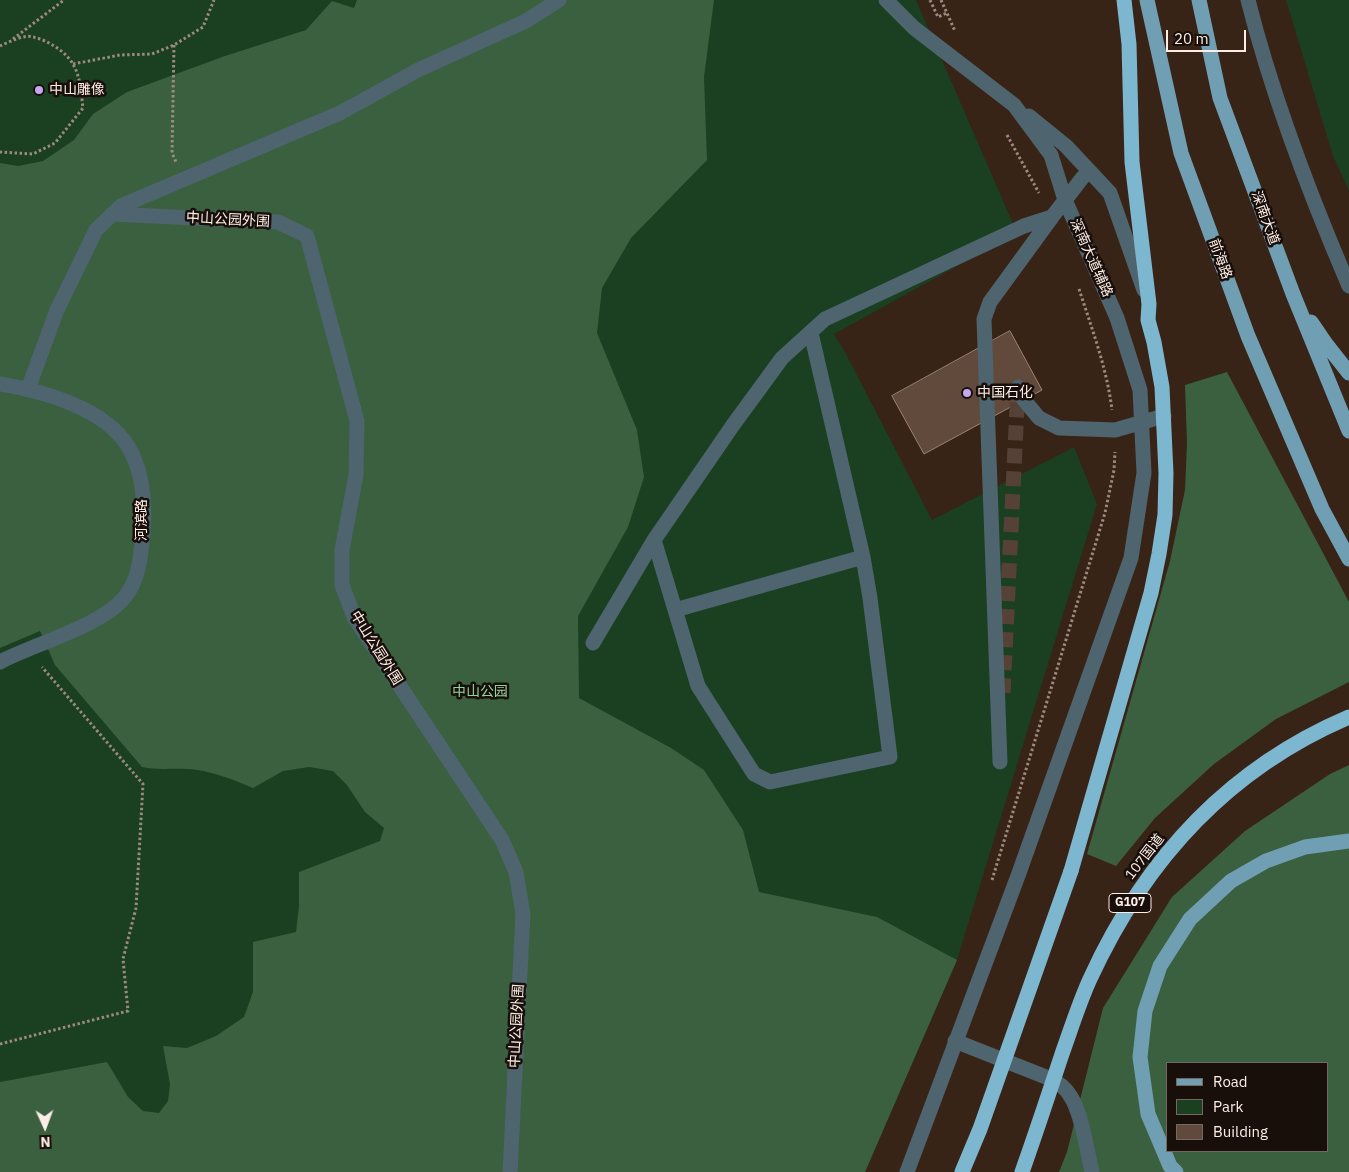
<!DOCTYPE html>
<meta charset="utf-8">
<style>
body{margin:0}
#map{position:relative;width:1349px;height:1172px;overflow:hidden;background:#382317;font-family:"IBM Plex Sans",sans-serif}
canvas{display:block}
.legend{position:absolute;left:1166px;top:1062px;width:162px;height:90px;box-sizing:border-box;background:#180f0a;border:1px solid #746862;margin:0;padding:6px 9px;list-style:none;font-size:15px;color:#fdede6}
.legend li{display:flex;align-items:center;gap:10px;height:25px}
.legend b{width:25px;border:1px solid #746862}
.north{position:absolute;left:20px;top:1102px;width:50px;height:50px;-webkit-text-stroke:4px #180f0a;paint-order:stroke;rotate:178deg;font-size:14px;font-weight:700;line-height:20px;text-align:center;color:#fdede6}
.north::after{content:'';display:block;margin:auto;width:18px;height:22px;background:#fdede6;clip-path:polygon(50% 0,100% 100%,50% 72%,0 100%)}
.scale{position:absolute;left:1166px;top:30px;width:80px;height:22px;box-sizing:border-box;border:2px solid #fdede6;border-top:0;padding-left:6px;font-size:15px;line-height:18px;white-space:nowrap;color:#fdede6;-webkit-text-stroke:4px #180f0a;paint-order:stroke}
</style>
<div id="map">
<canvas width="1349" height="1172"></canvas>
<ul class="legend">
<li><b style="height:6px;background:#709fb3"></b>Road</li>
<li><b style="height:14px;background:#1a3f21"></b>Park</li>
<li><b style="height:14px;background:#614a3c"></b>Building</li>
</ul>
<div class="north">N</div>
<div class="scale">20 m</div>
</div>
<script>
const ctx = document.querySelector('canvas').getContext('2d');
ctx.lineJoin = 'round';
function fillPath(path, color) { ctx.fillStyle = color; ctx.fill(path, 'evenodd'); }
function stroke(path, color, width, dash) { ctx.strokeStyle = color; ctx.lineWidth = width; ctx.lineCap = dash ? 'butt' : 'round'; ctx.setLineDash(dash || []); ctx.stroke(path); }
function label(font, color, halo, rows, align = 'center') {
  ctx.font = font + ' "IBM Plex Sans","Noto Sans SC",sans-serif'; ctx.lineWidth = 5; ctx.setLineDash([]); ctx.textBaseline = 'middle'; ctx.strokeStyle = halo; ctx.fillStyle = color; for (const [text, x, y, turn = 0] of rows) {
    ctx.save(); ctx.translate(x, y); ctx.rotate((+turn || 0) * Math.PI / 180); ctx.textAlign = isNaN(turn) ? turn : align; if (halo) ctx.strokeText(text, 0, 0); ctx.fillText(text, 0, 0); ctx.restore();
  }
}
fillPath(new Path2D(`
 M 0,0 L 916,0 L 1017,233 L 834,334 L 845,352 L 932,520 L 1074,447 L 1097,504 L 957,960 L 865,1172 L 0,1172 Z
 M 1286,0 L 1349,0 L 1349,191 L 1333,156 Z`), '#1a3f21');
fillPath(new Path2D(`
 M 357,0 L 714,0 L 704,77 L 707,160 L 631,238 L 602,288 L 597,333 L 637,430 L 644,477 L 628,527 L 578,616 L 579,698 L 671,748 L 704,770 L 743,830 L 759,892 L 877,917 L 957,960 L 865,1172 L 0,1172 L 0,1082 L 107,1062 L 128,1097 L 143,1111 L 159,1113 L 168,1101 L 170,1084 L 163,1046 L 187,1048 L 216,1036 L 244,1017 L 253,992 L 253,942 L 296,932 L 299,906 L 299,872 L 380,841 L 384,828 L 365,812 L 347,785 L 333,771 L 309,767 L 283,771 L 253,788 C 234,780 217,773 197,770 C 179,767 160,771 142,767 L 55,665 L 40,631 L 0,648 L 0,163 L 18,166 L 43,161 L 74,140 L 93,114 L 127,92 L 225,56 L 306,30 L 332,1 L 354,8 Z
 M 1227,372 L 1349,602 L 1349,682 L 1276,719 L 1214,764 L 1155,818 L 1116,866 L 1087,854 L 1170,561 L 1185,490 L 1187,443 L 1185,385 Z
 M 1349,765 L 1349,1172 L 1059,1172 L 1067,1152 L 1103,1008 L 1172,897 L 1245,831 L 1330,774 ZM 1168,1063 L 1328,1063 L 1328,1151 L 1168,1151 Z`), '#3a603f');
const building = new Path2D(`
 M 1010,331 L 1042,390 L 924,454 L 892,396 Z`);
fillPath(building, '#614a3c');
stroke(building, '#9c8374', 1);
stroke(new Path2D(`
 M 1003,693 L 1018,387`), '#564136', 15, [15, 8]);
stroke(new Path2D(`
 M 930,0 L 938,17 L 947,13
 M 941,0 L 955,31
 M 13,39 L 64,0
 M 174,45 L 172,153 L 176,162
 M 0,46 C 9,42 24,34 33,37 C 48,40 68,53 74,66 C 81,79 81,94 83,108 L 55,143 L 33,154 L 0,152
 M 73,64 L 120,55 L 152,54 L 174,45 L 203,27 L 214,0
 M 1007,135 L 1039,193
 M 1079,289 C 1092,329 1107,369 1112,410
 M 992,880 L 1105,513 L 1114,470 L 1115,452
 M 0,1044 L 128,1011 L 123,959 L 136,908 L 143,784 L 42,667`), '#9c8a80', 3, [2.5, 2.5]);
stroke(new Path2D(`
 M 886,0 L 914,28 L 1014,105 L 1051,155 L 1065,200 L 1117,318 L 1140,390 L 1144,473 L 1131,558 L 1019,873 L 907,1172
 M 1248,0 C 1273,99 1309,193 1349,286
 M 1029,116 L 1066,146 L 1110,193 L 1144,290
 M 112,214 L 278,222 L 307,236 L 357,421 L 356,475 L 342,550 L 342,585 L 354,617 L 502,840 L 516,872 L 523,914 L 510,1172
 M 0,384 C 42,391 106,408 129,448 C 143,472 145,506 143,533 C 141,555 139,581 124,598 C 101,626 34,644 0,662
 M 1018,387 L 1024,400 L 1039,418 L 1059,428 L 1115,430 L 1164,416
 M 28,389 L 57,310 L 96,230 L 121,206 L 340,113 L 418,70 L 526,21 L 559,0
 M 654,540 L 698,686 L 754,774 L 770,782 L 890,757 L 870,598 L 863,557 L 811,333
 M 675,610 L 863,557
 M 593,643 L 654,540 L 733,425 L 782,358 L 825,319 L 1024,226 L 1052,217 L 1083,177
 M 1000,762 L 984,319 L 990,302 L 1052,217
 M 955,1041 L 1051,1079 C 1060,1084 1066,1088 1071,1097 C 1082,1115 1087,1151 1092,1172`), '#4e646e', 15);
stroke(new Path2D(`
 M 1147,0 L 1181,153 L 1248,336 L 1322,509 L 1349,559
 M 1199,0 L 1220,98 L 1293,294 L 1349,431
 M 1311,322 L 1326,344 L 1349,373
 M 1176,1172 L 1170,1166 L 1148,1114 L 1140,1057 L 1145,1011 L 1160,966 L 1190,919 L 1231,881 L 1266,861 L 1305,847 L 1349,841`), '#709fb3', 15);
stroke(new Path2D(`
 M 1071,871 L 1151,593 L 1159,554 L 1165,515 L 1166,473 L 1162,387 L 1154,342 L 1148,320 L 1149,304 L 1132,162 L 1129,44 L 1124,0`), '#7db6cf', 15);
stroke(new Path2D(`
 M 962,1172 L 980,1129 L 1071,871
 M 1022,1172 C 1036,1133 1049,1093 1062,1054 C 1071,1029 1079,1003 1090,979 C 1144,861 1227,769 1349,717`), '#7db6cf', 15);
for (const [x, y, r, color] of [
 [39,90,5,"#c4a7f1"],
 [967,393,5,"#c4a7f1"]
]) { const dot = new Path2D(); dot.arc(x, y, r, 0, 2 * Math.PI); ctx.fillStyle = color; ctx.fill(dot); stroke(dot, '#180f0a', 2); }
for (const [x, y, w] of [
 [1130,903,42]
]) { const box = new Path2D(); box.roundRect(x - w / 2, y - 9.5, w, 19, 4); ctx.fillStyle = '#180f0a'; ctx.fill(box); stroke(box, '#fdede6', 1); }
label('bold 12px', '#fdede6', null, [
 ["G107",1130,903]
]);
label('14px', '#fdede6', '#180f0a', [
 ["中山雕像",49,90],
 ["中国石化",977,393]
], 'left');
label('14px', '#fdede6', '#180f0a', [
 ["深南大道",1265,218,70],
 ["中山公园外围",228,220,3],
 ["深南大道辅路",1091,258,66],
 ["前海路",1220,259,70],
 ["河滨路",142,520,-90],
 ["中山公园外围",376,648,58],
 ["107国道",1145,857,-52],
 ["中山公园外围",517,1026,-87]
]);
label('14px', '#93d19b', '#180f0a', [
 ["中山公园",480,692]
]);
</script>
